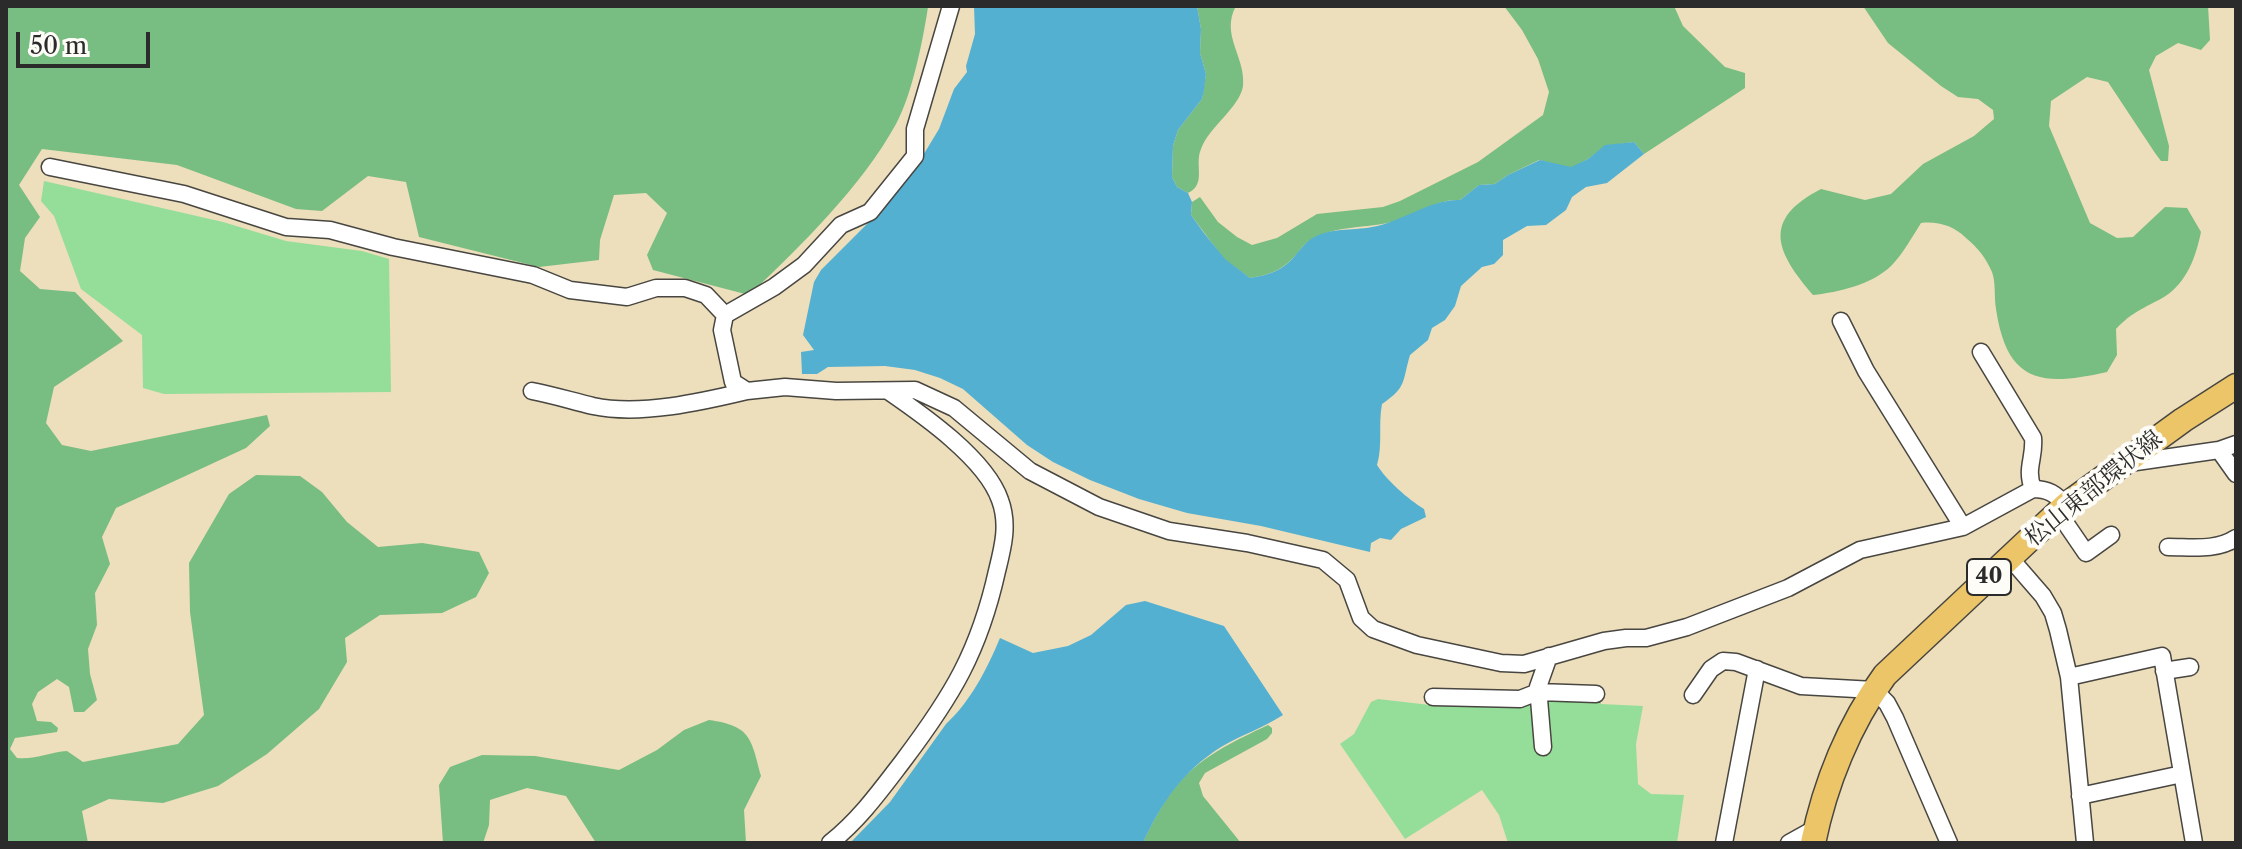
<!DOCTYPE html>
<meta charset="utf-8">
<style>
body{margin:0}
#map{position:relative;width:2242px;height:849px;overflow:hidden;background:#eddebc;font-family:"Libre Caslon Text",serif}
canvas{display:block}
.frame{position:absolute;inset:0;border:8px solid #2b2b2b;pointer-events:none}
.scale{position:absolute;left:16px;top:32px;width:134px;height:36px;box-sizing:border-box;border:4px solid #2b2b2b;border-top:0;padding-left:10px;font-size:24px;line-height:28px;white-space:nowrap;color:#2b2b2b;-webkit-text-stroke:6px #fdfcf7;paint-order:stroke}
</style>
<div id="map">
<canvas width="2242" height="849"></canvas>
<div class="frame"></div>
<div class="scale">50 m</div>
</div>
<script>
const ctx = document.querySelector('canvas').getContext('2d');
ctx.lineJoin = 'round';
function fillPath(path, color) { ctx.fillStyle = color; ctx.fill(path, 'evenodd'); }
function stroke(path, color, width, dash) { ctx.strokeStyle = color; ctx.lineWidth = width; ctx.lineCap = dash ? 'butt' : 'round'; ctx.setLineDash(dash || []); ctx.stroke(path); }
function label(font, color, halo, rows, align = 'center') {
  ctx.font = font + ' "Libre Caslon Text","Noto Serif JP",serif'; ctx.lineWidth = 8; ctx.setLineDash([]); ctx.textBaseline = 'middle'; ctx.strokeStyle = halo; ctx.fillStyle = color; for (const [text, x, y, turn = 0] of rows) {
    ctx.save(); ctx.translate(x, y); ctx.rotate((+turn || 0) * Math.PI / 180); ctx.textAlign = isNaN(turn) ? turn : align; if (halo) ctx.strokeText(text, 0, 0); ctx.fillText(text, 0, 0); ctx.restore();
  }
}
fillPath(new Path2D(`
 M 44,181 L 223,222 L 286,241 L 362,251 L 389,259 L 391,392 L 164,394 L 143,388 L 142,335 L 81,289 L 54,216 L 41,201 Z
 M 1600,690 L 1601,704 L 1643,706 L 1636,744 L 1638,784 L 1651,794 L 1684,795 L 1677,843 L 1508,843 L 1499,815 L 1482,790 L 1405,839 L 1340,744 L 1354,734 L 1371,702 L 1378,699 L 1430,705 L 1446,694 Z`), '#95de99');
fillPath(new Path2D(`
 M 6,6 L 928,6 L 928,7 C 923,40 912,95 896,124 C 862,186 800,247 749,295 L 653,270 L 647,255 L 667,213 L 646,193 L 614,195 L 600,240 L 599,260 L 539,267 L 419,237 L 406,182 L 368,176 L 322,211 L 296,209 L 177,165 L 42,149 L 19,185 L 40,217 L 25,238 L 20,271 L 40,289 L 75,292 L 123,341 L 54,387 L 46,423 L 62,445 L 91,451 L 267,415 L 270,426 L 246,448 L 116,508 L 102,537 L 110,564 L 95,593 L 97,625 L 88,649 L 90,674 L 97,700 L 84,712 L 74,712 L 69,687 L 57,679 L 38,692 L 32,704 L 37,721 L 51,722 L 58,728 L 57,732 L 15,738 L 10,749 L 17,758 C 35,760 50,752 67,751 L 83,762 L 178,744 L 204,715 L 190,612 L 189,563 L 229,494 L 256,475 L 300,476 L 322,492 L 347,522 L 378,547 L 422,543 L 479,552 L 489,573 L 476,597 L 442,613 L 380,615 L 345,638 L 347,662 L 319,709 L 267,754 L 218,786 L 163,803 L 109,799 L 82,811 L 88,843 L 6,843 Z
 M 1197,6 L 1236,6 C 1220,35 1246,57 1243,86 C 1240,107 1209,127 1201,149 C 1194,165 1207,184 1188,193 L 1177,187 L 1172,177 L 1173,146 L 1178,130 L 1202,99 L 1206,74 L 1200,53 L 1201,29 Z
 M 1504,6 L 1674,6 L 1683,26 L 1725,67 L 1745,73 L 1745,88 L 1644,154 L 1634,142 L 1605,146 L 1588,159 L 1571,168 L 1539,160 L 1508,175 L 1495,184 L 1479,185 L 1460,200 C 1438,199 1423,211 1402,219 C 1372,230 1339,223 1311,240 C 1304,243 1299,252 1294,257 C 1281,271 1268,275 1250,278 L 1224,259 L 1191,215 L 1192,202 L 1200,197 L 1218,222 L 1237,237 L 1252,245 L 1277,238 L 1317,214 L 1383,207 L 1400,201 L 1478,162 L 1543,115 L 1549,92 L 1538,59 L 1522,30 Z
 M 1863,6 L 2208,6 L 2210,40 L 2201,50 L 2178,43 L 2156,56 L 2149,70 L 2169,146 L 2168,161 L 2161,161 L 2155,153 L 2108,82 L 2087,77 L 2051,101 L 2049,126 L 2090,223 L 2117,238 L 2133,237 L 2165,207 L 2187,208 L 2201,232 C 2196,256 2187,283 2164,297 C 2143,309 2133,311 2116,329 L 2117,355 L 2107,372 C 2041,387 2007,383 1996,309 C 1994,297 1996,283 1992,272 C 1986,258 1978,248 1966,238 C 1954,226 1938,221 1921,223 C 1912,237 1903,254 1891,266 C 1871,285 1839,292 1813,295 C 1776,252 1761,220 1821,189 L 1865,200 L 1891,194 L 1923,164 L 1974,136 L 1994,119 L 1993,110 L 1978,99 L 1958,97 L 1941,86 L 1888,43 Z
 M 709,720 C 751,726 751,738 761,776 L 744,810 L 746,843 L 596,843 L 566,796 L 527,788 L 490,800 L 489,825 L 483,843 L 443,843 L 439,785 L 450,767 L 482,755 L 535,756 L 619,770 L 657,750 L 684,730 Z
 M 1268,725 L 1272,728 L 1272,733 L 1267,739 L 1205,773 L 1199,783 L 1203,796 L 1241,843 L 1143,843 C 1175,773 1200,757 1268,725 Z`), '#78bd81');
fillPath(new Path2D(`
 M 974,6 L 1197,6 L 1201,29 L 1200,53 L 1206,74 L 1204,90 L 1202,99 L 1178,130 L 1173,146 L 1172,177 L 1177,187 L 1188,193 L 1192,202 L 1191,215 L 1204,233 L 1225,259 L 1250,278 C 1268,275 1282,271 1294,257 C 1299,251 1304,244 1311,239 C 1330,227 1351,231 1372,227 C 1402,222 1430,199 1460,200 L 1479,185 L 1495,184 L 1508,175 L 1540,160 L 1571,167 L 1588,159 L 1605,145 L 1634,142 L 1644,154 L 1607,183 L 1586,187 L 1572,197 L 1566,210 L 1546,225 L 1527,226 L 1503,240 L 1503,255 L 1494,264 L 1482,267 L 1461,286 L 1455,306 L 1445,320 L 1432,328 L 1428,340 L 1410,355 C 1402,382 1407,387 1382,404 C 1378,425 1383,445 1377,465 C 1387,481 1408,499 1424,509 L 1426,517 L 1401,529 L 1391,540 L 1380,538 L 1371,543 L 1370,552 L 1261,526 L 1187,513 L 1139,499 L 1090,480 L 1053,462 L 1027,445 L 963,389 L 940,378 L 915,370 L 885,366 L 828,367 L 817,374 L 802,374 L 801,352 L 814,350 L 803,335 L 814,282 L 821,270 L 878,213 L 916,167 L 939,129 L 954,89 L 967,72 L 966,66 L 975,34 Z
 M 1145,601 L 1224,626 L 1283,715 C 1263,728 1241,735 1221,747 C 1183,771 1161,803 1143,843 L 850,843 L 890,802 L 946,724 C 971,701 987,669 1000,638 L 1033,653 L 1068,646 L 1091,635 L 1126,605 Z`), '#53b0d1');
const street = new Path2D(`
 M 951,6 L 915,129 L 915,156 L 870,212 L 841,225 L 804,265 L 774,287 L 725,315 L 722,330 L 733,382 L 747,391 L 785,387 L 836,391 L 915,390 L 954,408 L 1030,471 L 1099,507 L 1169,531 L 1247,543 L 1323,560 L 1347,580 L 1361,618 L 1373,629 L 1417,645 L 1501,663 L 1524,664 L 1604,641 L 1626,638 L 1646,638 L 1687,627 L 1788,588 L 1860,550 L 1963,527 L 2033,489 C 2049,489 2055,494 2066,505
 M 50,167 L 184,194 L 286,227 L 330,230 L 393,247 L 533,275 L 570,290 L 627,297 L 656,288 L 685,288 L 706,295 L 725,315
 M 1841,321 L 1866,371 L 1963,527
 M 1981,352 L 2033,438 C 2035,458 2025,468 2033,489
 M 532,391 C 553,395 572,401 593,406 C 640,416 701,402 747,391
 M 2219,450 L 2236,474
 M 2129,463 L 2219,450 L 2236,444
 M 2058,512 L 2086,553 L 2111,535
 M 2168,547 C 2192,547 2216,551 2236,538
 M 2010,558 L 2043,596 L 2053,613 L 2058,630 L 2069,677 L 2085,843
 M 2164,671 L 2190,667
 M 2069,677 L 2162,656 L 2194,843
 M 1693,695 L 1711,669 L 1723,661 L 1736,662 L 1801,686 L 1874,690 L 1887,703 L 1895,718 L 1949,843
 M 1433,697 L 1520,699 L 1538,692 L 1596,694
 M 1543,747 L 1538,687 L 1549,656
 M 2080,796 L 2182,774
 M 830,843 C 860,819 880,791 903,761 C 952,696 979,652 997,571 C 1003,547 1009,524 1000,500 C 986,459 923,415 888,391
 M 1724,843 L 1757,669
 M 1789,843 L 1816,828`);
const primary = new Path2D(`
 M 1813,843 C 1825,784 1849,724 1885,675 L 2066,505 L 2183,420 L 2236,386`);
stroke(street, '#484641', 19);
stroke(primary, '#484641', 27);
stroke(street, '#fff', 16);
stroke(primary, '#edc569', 24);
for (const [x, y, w] of [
 [1989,577,44]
]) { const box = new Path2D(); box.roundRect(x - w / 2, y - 18, w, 36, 6); ctx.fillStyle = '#fdfcf7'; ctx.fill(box); stroke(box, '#2b2b2b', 2); }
label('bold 22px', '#2b2b2b', null, [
 ["40",1989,577]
]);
label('24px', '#2b2b2b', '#fdfcf7', [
 ["松山東部環状線",2094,489,-39]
]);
</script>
